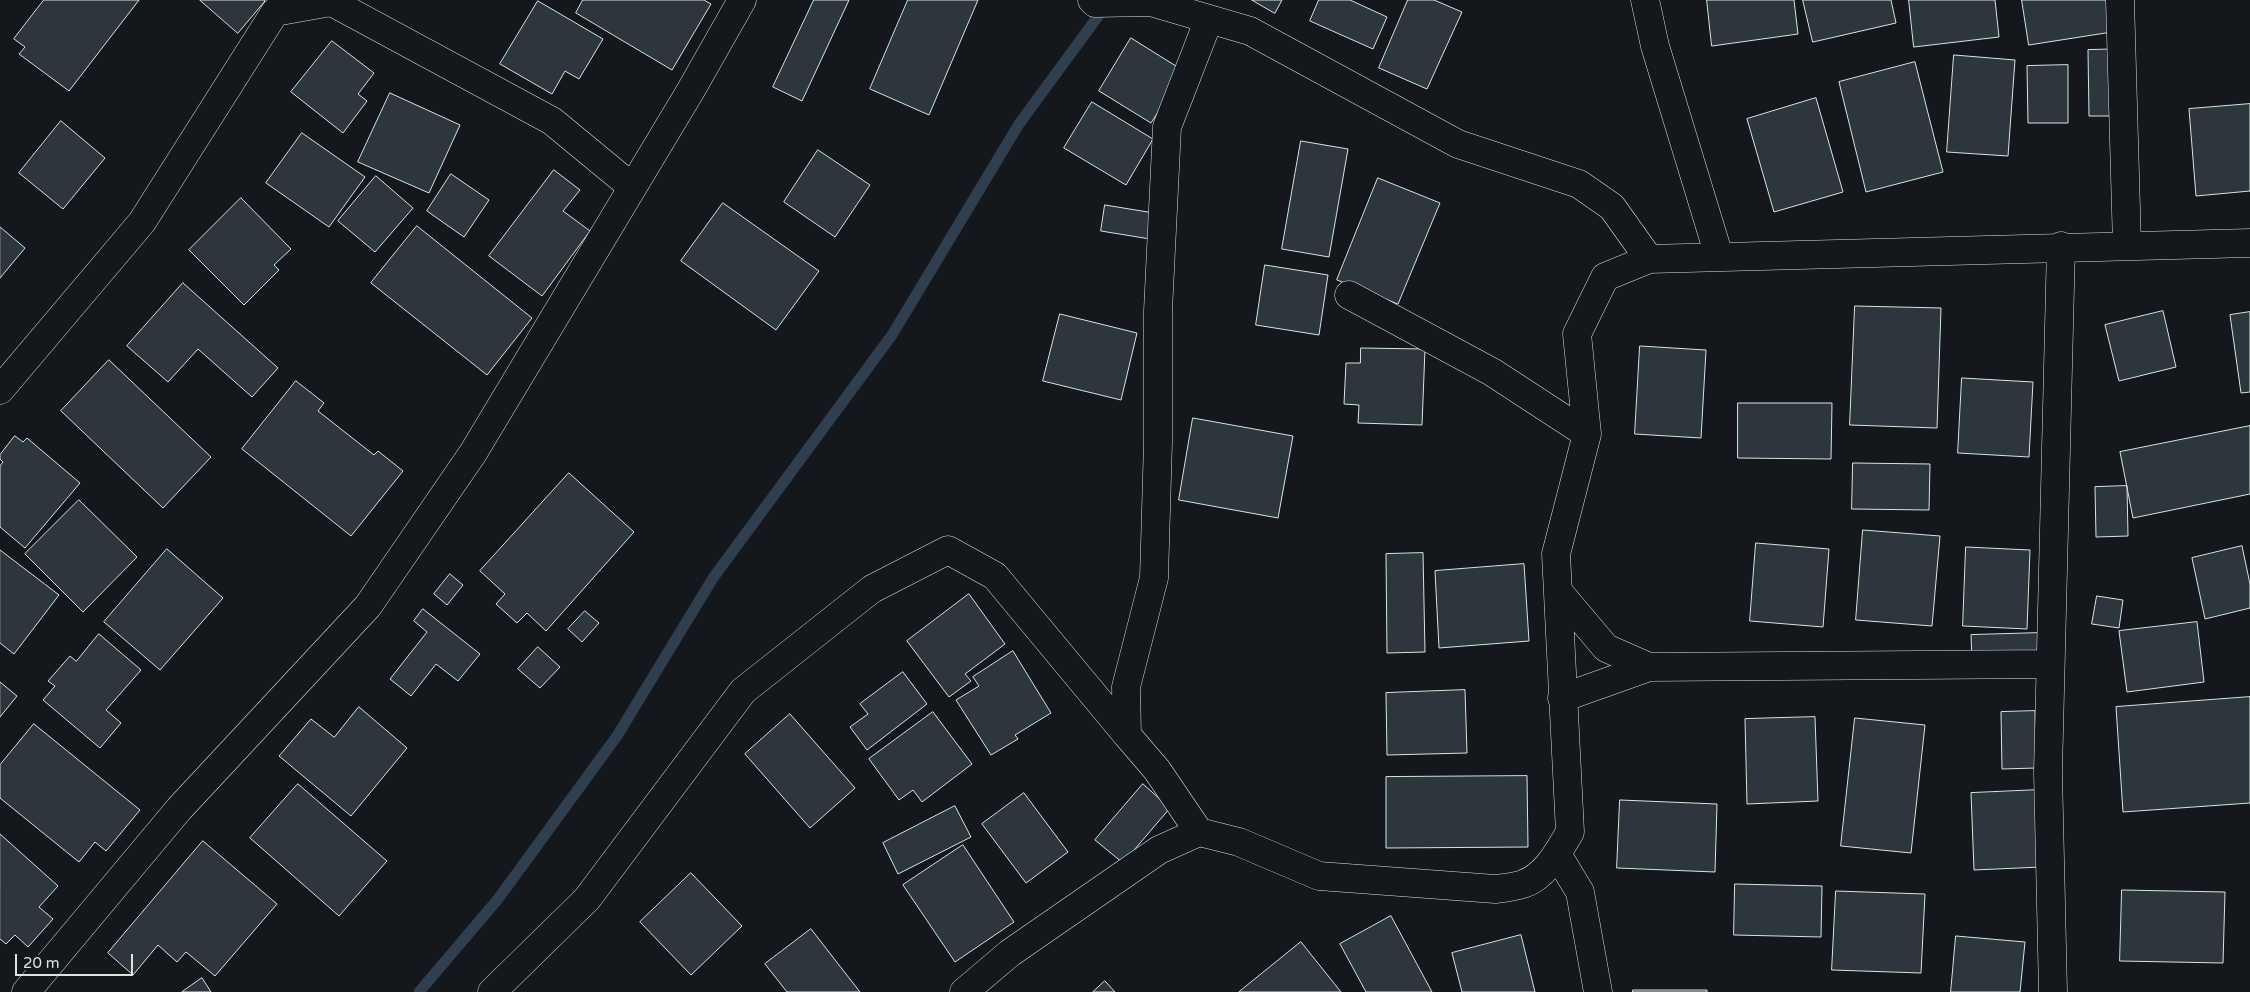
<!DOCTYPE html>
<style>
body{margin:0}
#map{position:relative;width:2250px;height:992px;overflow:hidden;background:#14181c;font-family:"Varela Round",sans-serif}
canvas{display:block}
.scale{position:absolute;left:15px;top:954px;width:118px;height:22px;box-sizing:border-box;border:2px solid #d8e6dc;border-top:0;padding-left:6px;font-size:15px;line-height:18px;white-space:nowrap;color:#d8e6dc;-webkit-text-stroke:4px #14181c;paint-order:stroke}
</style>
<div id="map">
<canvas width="2250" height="992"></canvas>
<div class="scale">20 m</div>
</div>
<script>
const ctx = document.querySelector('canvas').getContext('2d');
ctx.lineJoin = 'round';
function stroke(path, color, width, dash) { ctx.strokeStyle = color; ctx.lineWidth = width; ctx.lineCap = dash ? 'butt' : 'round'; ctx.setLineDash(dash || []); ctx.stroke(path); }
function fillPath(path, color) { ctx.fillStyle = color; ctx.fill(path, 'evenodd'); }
stroke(new Path2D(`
 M 419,992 L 498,899 L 617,736 L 713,578 L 892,335 L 1019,124 L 1107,4`), '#2f3f4d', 11);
const building = new Path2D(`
 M 44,0 L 139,0 L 69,91 L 19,54 L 25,47 L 14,39 Z
 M 200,0 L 264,0 L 265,1 L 238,33 Z
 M 583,0 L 704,0 L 711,4 L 672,70 L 576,13 Z
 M 814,0 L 849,0 L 802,101 L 773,87 Z
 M 908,0 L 978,0 L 929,115 L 870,89 Z
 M 1252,0 L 1282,0 L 1275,13 Z
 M 1319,0 L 1350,0 L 1387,17 L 1373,49 L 1310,21 Z
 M 1408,0 L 1434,0 L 1462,12 L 1427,89 L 1379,68 Z
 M 1707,0 L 1794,0 L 1798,34 L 1712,46 Z
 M 1803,0 L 1891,0 L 1896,23 L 1813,42 Z
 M 1909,0 L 1995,0 L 1999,37 L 1914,47 Z
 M 2022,0 L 2107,0 L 2112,32 L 2029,45 Z
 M 538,1 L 603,39 L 579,79 L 565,71 L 552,94 L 500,64 Z
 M 1131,38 L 1184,71 L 1151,123 L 1099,91 Z
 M 332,41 L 374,73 L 358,94 L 367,101 L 343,133 L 291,92 Z
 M 2128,49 L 2130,116 L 2089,116 L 2088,50 Z
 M 1954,55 L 2015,60 L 2008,156 L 1947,152 Z
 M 1915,62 L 1943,172 L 1866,192 L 1839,82 Z
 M 2068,65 L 2068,123 L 2028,123 L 2027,66 Z
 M 390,93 L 460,125 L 429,193 L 358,162 Z
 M 1816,98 L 1843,192 L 1774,212 L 1747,119 Z
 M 1092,102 L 1153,139 L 1126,185 L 1064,148 Z
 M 2250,104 L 2250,191 L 2196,196 L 2189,109 Z
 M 61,121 L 105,158 L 63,209 L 19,173 Z
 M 302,133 L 365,177 L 329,227 L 266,183 Z
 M 1301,141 L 1348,149 L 1329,257 L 1282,249 Z
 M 818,150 L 870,185 L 835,237 L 784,202 Z
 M 554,170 L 580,190 L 563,211 L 590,231 L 542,296 L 489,256 Z
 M 451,174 L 489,200 L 464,237 L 427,211 Z
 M 376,176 L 413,208 L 375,252 L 338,221 Z
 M 1378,178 L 1440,203 L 1398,304 L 1337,280 Z
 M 241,198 L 291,249 L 274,265 L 279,270 L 244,305 L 189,250 Z
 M 723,203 L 819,271 L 776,330 L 681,261 Z
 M 1105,205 L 1154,213 L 1150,239 L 1101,231 Z
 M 417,226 L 532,318 L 487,375 L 371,283 Z
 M 0,227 L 25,248 L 0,278 Z
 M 1265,265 L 1328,275 L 1319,335 L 1256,325 Z
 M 183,283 L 278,368 L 252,397 L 198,349 L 168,382 L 127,346 Z
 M 1855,306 L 1941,308 L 1937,428 L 1850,425 Z
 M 2163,311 L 2176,367 L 2119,381 L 2105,325 Z
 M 2250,312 L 2250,392 L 2241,393 L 2230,315 Z
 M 1060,314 L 1137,333 L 1121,400 L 1043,381 Z
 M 1640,346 L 1706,350 L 1701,438 L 1635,434 Z
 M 1361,348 L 1425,349 L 1422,425 L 1358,423 L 1359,405 L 1344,404 L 1346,363 L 1360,363 Z
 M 109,360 L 211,457 L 163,508 L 61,411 Z
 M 1962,378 L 2033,382 L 2029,457 L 1958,453 Z
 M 296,381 L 324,403 L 318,411 L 374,455 L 378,451 L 403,471 L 351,536 L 242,449 Z
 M 1738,403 L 1832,403 L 1831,459 L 1738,458 Z
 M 1193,418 L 1293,436 L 1278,518 L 1179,500 Z
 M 2250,426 L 2250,494 L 2133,518 L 2120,452 Z
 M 15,436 L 23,442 L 27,438 L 80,483 L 25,548 L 0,527 L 0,466 L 3,462 L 0,459 L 0,455 Z
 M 1853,463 L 1930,464 L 1929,510 L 1852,509 Z
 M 569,473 L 634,532 L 546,631 L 527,613 L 517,623 L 496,604 L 505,594 L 480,571 Z
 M 2127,486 L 2128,536 L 2096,537 L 2095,487 Z
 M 79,500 L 137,557 L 83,612 L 25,554 Z
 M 1863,530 L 1940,536 L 1932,626 L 1856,620 Z
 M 1756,543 L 1829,549 L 1823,627 L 1750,621 Z
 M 2242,546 L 2250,584 L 2250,608 L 2205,619 L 2192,558 Z
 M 1966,547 L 2030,550 L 2027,629 L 1963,626 Z
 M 167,549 L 223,598 L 160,670 L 104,622 Z
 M 0,550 L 59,595 L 14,654 L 0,643 Z
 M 1423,553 L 1425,652 L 1387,653 L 1386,554 Z
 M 1524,564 L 1529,641 L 1439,648 L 1435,571 Z
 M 450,574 L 463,585 L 447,605 L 434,594 Z
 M 969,594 L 1005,644 L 965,674 L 971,681 L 949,697 L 907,641 Z
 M 2097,596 L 2123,600 L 2119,628 L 2092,624 Z
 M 423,609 L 480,654 L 458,681 L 436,664 L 411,696 L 390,679 L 427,632 L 414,621 Z
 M 585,611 L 599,623 L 582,642 L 568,629 Z
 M 2197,622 L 2204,682 L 2127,692 L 2119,631 Z
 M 2039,633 L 2039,659 L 1972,661 L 1971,635 Z
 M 99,634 L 141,670 L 106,710 L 121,723 L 100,748 L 43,700 L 55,686 L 48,681 L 70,656 L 76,661 Z
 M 538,647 L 560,667 L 540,688 L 518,669 Z
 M 1013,651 L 1051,713 L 1015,735 L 1018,739 L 991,755 L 956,700 L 979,686 L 973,677 Z
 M 903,672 L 927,704 L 867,750 L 850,727 L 868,714 L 860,704 Z
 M 0,682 L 17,696 L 0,717 Z
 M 1465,690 L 1467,753 L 1387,755 L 1386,693 Z
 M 2250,697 L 2250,803 L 2123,812 L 2116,707 Z
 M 359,707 L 407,748 L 351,816 L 279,756 L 311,719 L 334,737 Z
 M 2035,711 L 2036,768 L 2002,769 L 2001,712 Z
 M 933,712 L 972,764 L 922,802 L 913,790 L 899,800 L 869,759 Z
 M 790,714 L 855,788 L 810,828 L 745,754 Z
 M 1815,717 L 1818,801 L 1747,804 L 1745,719 Z
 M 1855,718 L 1925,725 L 1911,853 L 1841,846 Z
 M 34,724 L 140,810 L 106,851 L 95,842 L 79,862 L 0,798 L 0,765 Z
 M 1527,776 L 1528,847 L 1386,848 L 1386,777 Z
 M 298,784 L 387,861 L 339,916 L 250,838 Z
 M 1143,784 L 1170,808 L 1123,863 L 1095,840 Z
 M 2039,790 L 2041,867 L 1974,870 L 1971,793 Z
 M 1024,793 L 1068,852 L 1026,883 L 982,824 Z
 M 1620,800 L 1717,804 L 1715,872 L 1617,868 Z
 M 955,806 L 971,837 L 898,874 L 883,843 Z
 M 0,834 L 58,886 L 39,907 L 53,919 L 28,947 L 15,935 L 6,944 L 0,939 Z
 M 203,841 L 277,904 L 215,976 L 186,952 L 177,962 L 158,945 L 133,975 L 108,953 Z
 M 963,845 L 1014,922 L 955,962 L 903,885 Z
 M 691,873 L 742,926 L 691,975 L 640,922 Z
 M 1735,884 L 1822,886 L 1821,937 L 1734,935 Z
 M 2122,890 L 2225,892 L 2223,963 L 2120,961 Z
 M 1836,891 L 1925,894 L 1921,973 L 1832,970 Z
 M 1391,916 L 1432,992 L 1366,992 L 1340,944 Z
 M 811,929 L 860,992 L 787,992 L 765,964 Z
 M 1521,935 L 1535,992 L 1462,992 L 1452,953 Z
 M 1956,936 L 2025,942 L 2020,992 L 1951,992 Z
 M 1301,942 L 1341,992 L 1239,992 Z
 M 202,978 L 211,992 L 182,992 Z
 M 1105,981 L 1115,992 L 1093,992 Z
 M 1633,990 L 1707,990 L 1707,992 L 1633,992 Z`);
fillPath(building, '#2c363c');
stroke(building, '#d8e6dc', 1);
const minor = new Path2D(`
 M 328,0 L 552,121 L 632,187
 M 1092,0 L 1095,3 L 1151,2 L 1250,31 L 1458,144 L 1579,184 L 1612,207 L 1649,259
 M 1645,0 L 1655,46 L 1719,256
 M 2120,0 L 2127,245
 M 1349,295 L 1492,372 L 1587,434
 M 0,390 L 142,222 L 275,12 L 331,2
 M 1558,591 L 1606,648 L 1649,667
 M 1562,698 L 1649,667 L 2050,664
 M 1199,832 L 1157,770 L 1127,735 L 1126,687 L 1154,578 L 1158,442 L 1158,311 L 1167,127 L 1209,19
 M 1557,854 L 1580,892 L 1598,992
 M 26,992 L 179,809 L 368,606 L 473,453 L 691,90 L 742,0
 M 492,992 L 587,899 L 743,691 L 872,589 L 948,550 L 995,576 L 1127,735
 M 964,992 L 1010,953 L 1159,850 L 1199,832 L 1239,842 L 1319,876 L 1495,889 C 1504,888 1515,887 1523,884 C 1546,876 1558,852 1570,832 L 1556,554 L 1587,434 L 1577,334 L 1605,277 L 1649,259 L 2250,243
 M 2053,992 L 2048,772 L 2061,246`);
stroke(minor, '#d8e6dc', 29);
stroke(minor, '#14181c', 28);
</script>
